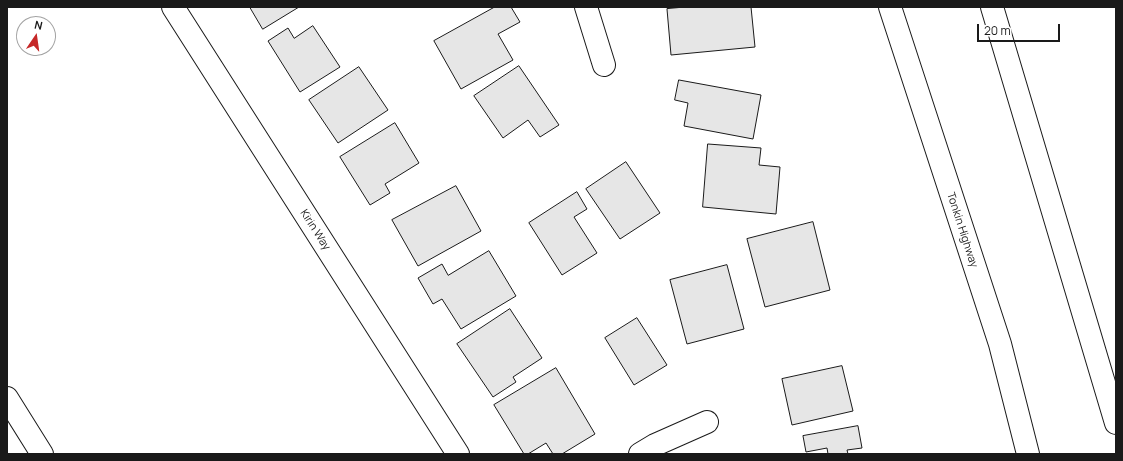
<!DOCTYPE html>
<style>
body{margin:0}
#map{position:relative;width:1123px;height:461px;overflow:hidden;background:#fff;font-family:Manrope,sans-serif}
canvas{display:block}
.frame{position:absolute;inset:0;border:8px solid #1a1a1a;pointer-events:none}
.north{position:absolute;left:16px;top:16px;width:40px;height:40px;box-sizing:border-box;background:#fff;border:1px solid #a3a3a3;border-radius:50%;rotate:13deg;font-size:11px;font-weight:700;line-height:16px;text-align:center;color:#1a1a1a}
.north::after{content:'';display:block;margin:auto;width:14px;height:18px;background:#c62828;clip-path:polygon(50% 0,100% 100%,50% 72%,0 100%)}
.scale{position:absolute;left:977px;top:24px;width:83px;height:18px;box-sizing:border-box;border:2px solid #1a1a1a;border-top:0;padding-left:5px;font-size:12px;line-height:14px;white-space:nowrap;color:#1a1a1a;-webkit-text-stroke:3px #fff;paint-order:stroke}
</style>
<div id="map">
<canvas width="1123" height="461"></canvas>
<div class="frame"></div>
<div class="north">N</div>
<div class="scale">20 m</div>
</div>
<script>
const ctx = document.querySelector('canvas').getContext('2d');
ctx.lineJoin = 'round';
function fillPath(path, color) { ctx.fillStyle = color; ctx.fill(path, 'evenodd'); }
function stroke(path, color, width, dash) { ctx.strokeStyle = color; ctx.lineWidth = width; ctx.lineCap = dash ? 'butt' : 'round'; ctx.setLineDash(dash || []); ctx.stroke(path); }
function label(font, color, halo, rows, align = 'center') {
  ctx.font = font + ' Manrope,sans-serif'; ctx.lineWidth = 3; ctx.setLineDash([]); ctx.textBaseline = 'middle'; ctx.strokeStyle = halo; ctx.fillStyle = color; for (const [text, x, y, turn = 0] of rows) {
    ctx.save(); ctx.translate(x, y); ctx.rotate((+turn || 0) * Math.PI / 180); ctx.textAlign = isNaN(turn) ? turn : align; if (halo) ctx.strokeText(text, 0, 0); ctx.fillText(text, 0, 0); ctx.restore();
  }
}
const building = new Path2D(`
 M 250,7 L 299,7 L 263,29 Z
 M 495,7 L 511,7 L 520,22 L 498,34 L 513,60 L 461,89 L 434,41 Z
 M 685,7 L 751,7 L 755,47 L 671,55 L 667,9 Z
 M 313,26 L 340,67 L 300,92 L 268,41 L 288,28 L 294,38 Z
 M 519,66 L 559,125 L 540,137 L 528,120 L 503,138 L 474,96 Z
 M 359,67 L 388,110 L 338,143 L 309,100 Z
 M 679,80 L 761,95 L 753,139 L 684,126 L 688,103 L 675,100 Z
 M 395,123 L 419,163 L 385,184 L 390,193 L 370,205 L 340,157 Z
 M 708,144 L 761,148 L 759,165 L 780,167 L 776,214 L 703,207 Z
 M 626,162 L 660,213 L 620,239 L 586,189 Z
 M 456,186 L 481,231 L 418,266 L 392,220 Z
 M 577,192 L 587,209 L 574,217 L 597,253 L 562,275 L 529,223 Z
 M 813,222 L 830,290 L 765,307 L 747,239 Z
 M 489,251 L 516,296 L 461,329 L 442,299 L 433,304 L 418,278 L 442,264 L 448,275 Z
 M 727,265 L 744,329 L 687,344 L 670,280 Z
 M 510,309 L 542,358 L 513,377 L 516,382 L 493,397 L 457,344 Z
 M 637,318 L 667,365 L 634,385 L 605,338 Z
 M 842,366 L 853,411 L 792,425 L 782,379 Z
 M 556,368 L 595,434 L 562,454 L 553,454 L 546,443 L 528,454 L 524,454 L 494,405 Z
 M 858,426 L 862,448 L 847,450 L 848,454 L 828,454 L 827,448 L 806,452 L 803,436 Z`);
fillPath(building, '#e6e6e6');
stroke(building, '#1a1a1a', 1);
const street = new Path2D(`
 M 173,7 L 458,454
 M 586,7 L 604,65
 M 7,398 L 42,454
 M 640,454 L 655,445 L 707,422`);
const highway = new Path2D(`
 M 890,7 L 1000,344 L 1028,454
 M 992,7 L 1116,423`);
stroke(street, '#1a1a1a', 24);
stroke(highway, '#1a1a1a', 24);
stroke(street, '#fff', 22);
stroke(highway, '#fff', 22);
label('11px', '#1a1a1a', '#fff', [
 ["Kirin Way",315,230,57],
 ["Tonkin Highway",962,230,72]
]);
</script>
